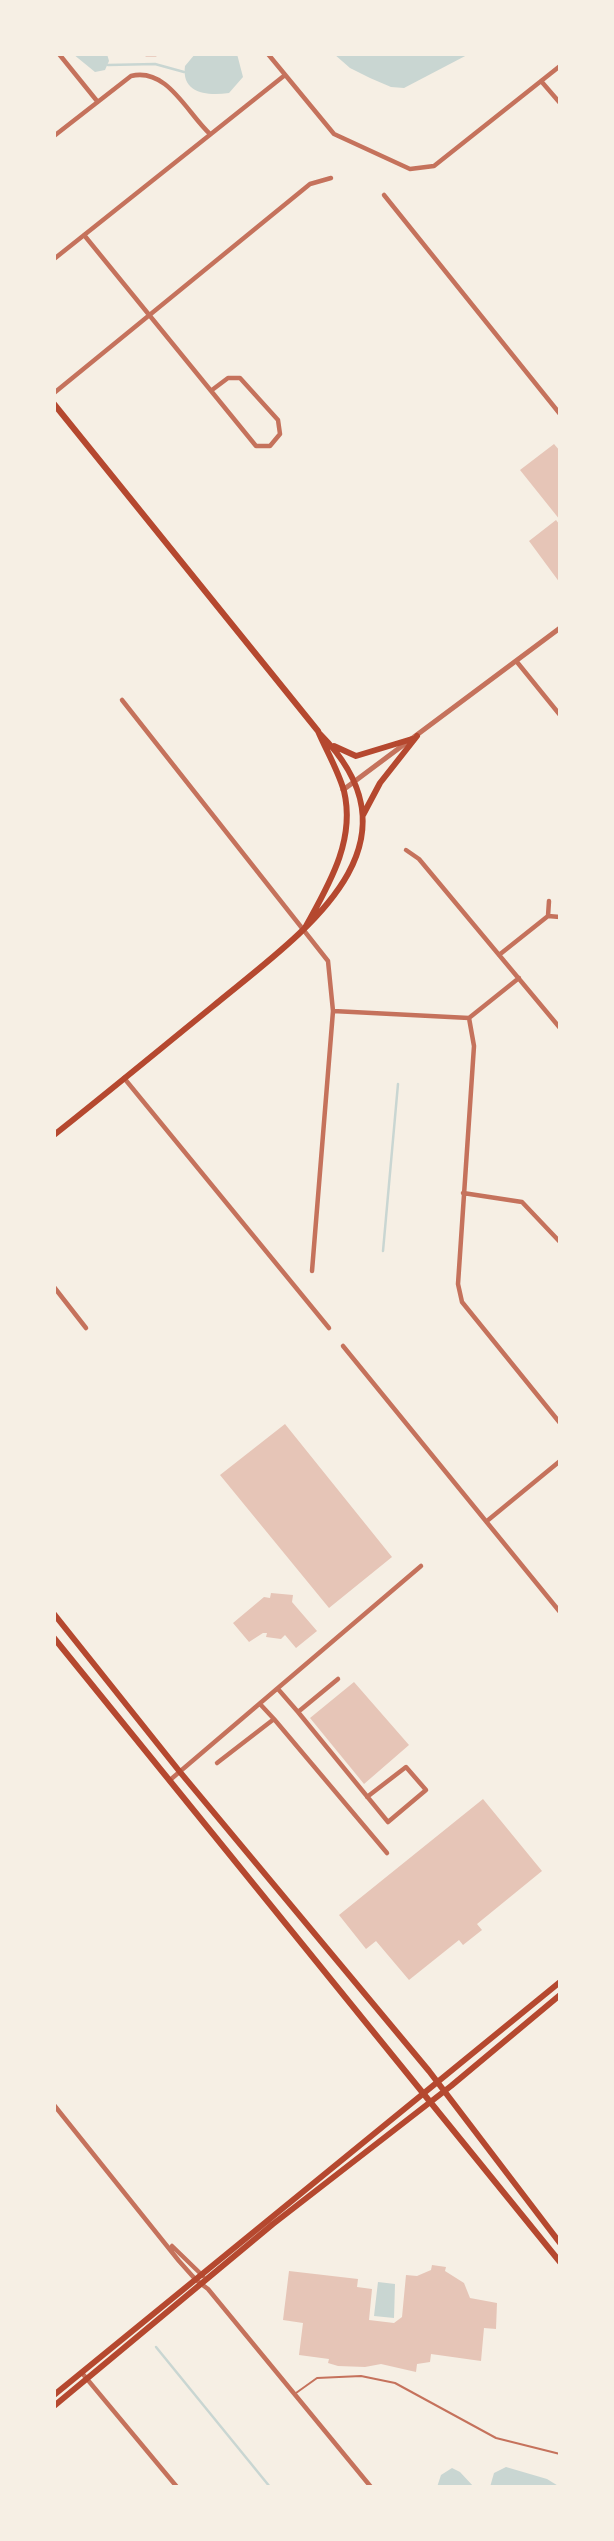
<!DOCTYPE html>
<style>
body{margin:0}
#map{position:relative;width:614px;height:2541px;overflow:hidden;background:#f6efe4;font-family:"Fira Sans",sans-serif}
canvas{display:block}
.frame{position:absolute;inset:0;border:56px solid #f6efe4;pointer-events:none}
</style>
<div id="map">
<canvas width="614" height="2541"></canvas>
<div class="frame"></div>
</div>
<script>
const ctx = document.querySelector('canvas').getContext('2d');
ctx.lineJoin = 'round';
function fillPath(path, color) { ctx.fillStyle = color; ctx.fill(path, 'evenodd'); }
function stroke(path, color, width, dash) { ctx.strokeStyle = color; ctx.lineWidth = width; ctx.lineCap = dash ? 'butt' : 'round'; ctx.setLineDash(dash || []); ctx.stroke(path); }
fillPath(new Path2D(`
 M 73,54 L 107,54 L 109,61 L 105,70 L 95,72 Z
 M 195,54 L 237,54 L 243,77 L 229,93 C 208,96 181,94 185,66 Z
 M 334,54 L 469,54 L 404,88 L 391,87 L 370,78 L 350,68 Z
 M 378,2282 L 395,2284 L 394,2318 L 374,2316 Z
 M 506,2467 L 547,2479 L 560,2487 L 490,2487 L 494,2473 Z
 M 452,2468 L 460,2472 L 474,2487 L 437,2487 L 441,2475 Z`), '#c9d6d2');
stroke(new Path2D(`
 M 108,65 L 155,64 L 184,72
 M 383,1251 L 398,1084
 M 156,2347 L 270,2487`), '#c9d6d2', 2.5);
fillPath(new Path2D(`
 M 554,444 L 560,451 L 560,520 L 520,470 Z
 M 556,520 L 560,525 L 560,583 L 529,541 Z
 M 285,1424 L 392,1557 L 329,1608 L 220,1475 Z
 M 271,1593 L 293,1595 L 292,1602 L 317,1631 L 296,1648 L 285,1635 L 281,1639 L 266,1637 L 267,1633 L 263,1633 L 249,1642 L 233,1623 L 264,1597 L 270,1598 Z
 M 354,1682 L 409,1745 L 364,1784 L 310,1718 Z
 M 483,1799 L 542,1871 L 477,1924 L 482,1930 L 463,1945 L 459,1940 L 409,1980 L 376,1941 L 366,1949 L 339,1915 Z
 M 432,2265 L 446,2267 L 445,2271 L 464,2283 L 470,2298 L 497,2303 L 496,2329 L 484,2328 L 481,2361 L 431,2354 L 430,2362 L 417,2364 L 416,2372 L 381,2364 L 365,2367 L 338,2366 L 328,2363 L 329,2359 L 299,2355 L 303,2323 L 283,2320 L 289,2271 L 358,2279 L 357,2287 L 372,2289 L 369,2320 L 394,2323 L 402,2317 L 406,2275 L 417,2276 L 431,2270 Z`), '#e6c5b7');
stroke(new Path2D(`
 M 296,2393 L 317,2378 L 361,2376 L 395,2383 L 496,2438 L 560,2454`), '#c5725c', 2);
stroke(new Path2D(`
 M 59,54 L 97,101
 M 146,54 L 156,54
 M 268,54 L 334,134 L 410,169 L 434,166 L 560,66
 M 541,81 L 560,103
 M 54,136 L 131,76 C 167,67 187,113 210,134
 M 384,195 L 560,414
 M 84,235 L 256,446 L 270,446 L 280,434 L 278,420 L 240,378 L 228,378 L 212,390
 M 54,259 L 285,75
 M 54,393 L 310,184 L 331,178
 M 517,662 L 560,715
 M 122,700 L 328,961 L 333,1011 L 312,1271
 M 406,850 L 419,859 L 560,1028
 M 548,916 L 560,917
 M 499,955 L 548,916 L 549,901
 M 333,1011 L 469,1018 L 519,978
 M 469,1018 L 474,1046 L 458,1284 L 462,1302 L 560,1423
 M 124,1078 L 329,1328
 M 463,1193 L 522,1202 L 560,1242
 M 54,1287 L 86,1328
 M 343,1346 L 560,1612
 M 487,1521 L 560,1461
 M 278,1689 L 298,1712 L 338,1679
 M 260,1704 L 274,1719
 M 298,1712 L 388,1822 L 426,1790 L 406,1767 L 367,1797
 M 217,1763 L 274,1719 L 387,1853
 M 170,1780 L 421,1566
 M 54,2105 L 179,2261 L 196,2280 L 208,2289 L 371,2487
 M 172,2246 L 203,2276
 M 82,2373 L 177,2487`), '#c5725c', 4.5);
stroke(new Path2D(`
 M 343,790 L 560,628`), '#c5725c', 5);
stroke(new Path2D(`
 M 54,2395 L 560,1982
 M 54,2406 L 273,2224 L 451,2086 L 560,1995`), '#b5482f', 6);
stroke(new Path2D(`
 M 54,404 L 318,731 C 326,750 338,770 344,791 C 356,841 328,886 305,928
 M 334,746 L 356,756 L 412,739
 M 363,815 L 380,783 L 417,736
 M 54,1135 C 107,1093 159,1050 212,1007 C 296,937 433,848 320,734
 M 54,1614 L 180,1772 L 429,2071 L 560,2243
 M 54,1638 L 560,2262`), '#b5482f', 6);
</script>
